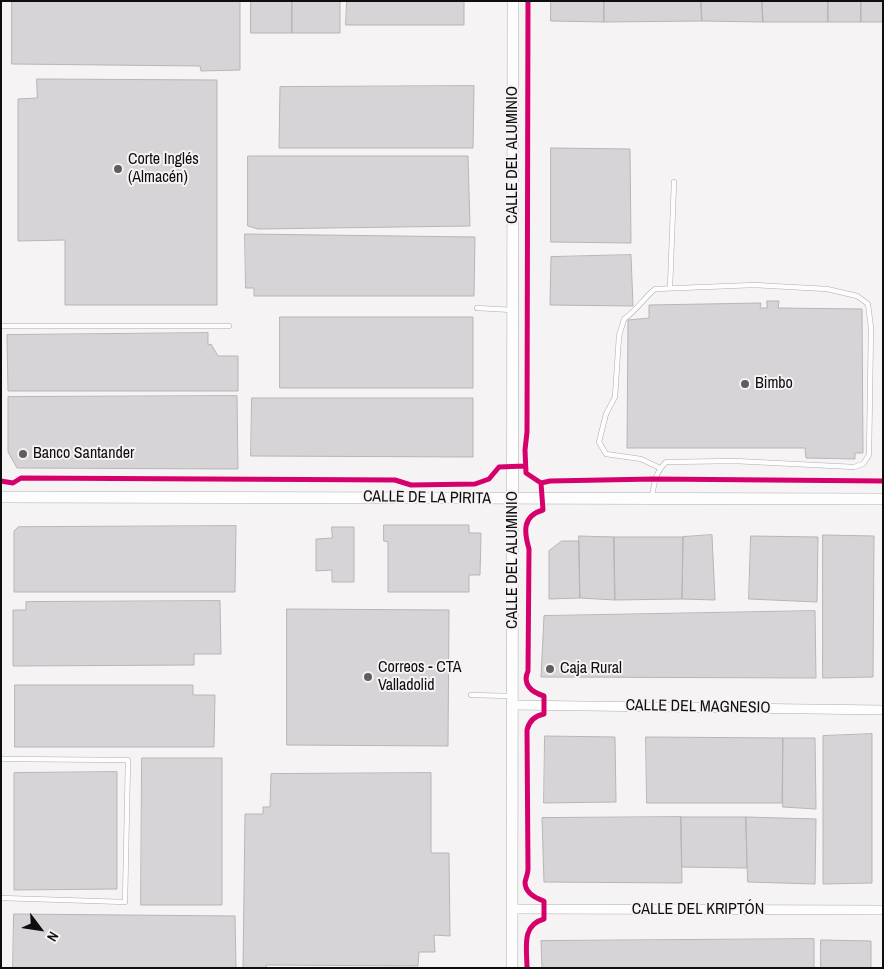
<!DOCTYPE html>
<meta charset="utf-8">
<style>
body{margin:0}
#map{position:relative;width:884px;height:969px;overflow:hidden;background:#f6f3f4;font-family:"Archivo Narrow",sans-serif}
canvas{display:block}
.frame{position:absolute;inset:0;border:2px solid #0f0e0f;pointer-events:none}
.north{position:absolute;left:15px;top:904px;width:50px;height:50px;-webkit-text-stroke:4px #f7f2f4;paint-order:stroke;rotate:121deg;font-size:14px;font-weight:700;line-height:20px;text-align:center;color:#0f0e0f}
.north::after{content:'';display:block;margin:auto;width:18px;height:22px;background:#0f0e0f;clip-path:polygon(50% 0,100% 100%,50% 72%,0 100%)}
</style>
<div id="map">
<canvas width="884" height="969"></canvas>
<div class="frame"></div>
<div class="north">N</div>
</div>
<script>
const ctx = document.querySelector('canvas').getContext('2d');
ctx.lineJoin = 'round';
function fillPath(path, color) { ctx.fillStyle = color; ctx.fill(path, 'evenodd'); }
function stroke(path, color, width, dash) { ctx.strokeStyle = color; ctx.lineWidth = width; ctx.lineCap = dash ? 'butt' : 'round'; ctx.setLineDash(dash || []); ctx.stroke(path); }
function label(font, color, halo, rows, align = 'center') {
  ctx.font = font + ' "Archivo Narrow",sans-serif'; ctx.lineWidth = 4; ctx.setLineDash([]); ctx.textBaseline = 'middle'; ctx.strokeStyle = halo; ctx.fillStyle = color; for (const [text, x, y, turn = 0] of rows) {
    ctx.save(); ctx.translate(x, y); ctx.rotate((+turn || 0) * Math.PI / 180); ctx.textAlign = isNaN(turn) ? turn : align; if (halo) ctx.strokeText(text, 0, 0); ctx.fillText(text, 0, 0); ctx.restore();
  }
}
const building = new Path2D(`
 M 12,1 L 240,1 L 240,70 L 201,71 L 200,66 L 12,64 Z
 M 251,1 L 292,1 L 292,33 L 251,33 Z
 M 292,1 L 340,1 L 340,33 L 292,33 Z
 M 347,1 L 464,1 L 464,25 L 346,25 Z
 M 551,1 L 604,1 L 604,22 L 551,21 Z
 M 604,1 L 701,1 L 702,21 L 604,22 Z
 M 701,1 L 762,1 L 763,22 L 702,21 Z
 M 762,1 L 828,1 L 828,22 L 763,22 Z
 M 828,1 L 861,1 L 861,22 L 828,22 Z
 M 861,1 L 883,1 L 883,22 L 861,22 Z
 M 37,79 L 217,80 L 217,305 L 65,305 L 65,240 L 18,241 L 18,99 L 37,98 Z
 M 474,86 L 473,148 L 279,148 L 280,87 Z
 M 551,148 L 630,149 L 631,243 L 551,242 Z
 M 248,156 L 468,156 L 470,226 L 258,229 L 248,226 Z
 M 245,234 L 475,237 L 474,296 L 254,296 L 254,288 L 246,288 Z
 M 631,255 L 633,306 L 550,305 L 551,257 Z
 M 767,301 L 779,301 L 778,308 L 862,309 L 863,453 L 855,453 L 855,459 L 806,458 L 805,448 L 627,448 L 628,320 L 649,318 L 649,305 L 761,303 L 760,308 L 767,308 Z
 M 280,317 L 473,317 L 473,388 L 280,388 Z
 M 208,333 L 208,345 L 211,344 L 218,356 L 238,356 L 238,391 L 8,391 L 7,335 Z
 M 237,396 L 238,469 L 17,468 L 8,452 L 8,397 Z
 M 252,398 L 473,398 L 473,457 L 251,456 Z
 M 384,525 L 469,525 L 469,533 L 481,533 L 480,575 L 469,575 L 469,592 L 388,592 L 388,542 L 384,541 Z
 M 236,526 L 235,592 L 14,592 L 14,531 L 18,527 Z
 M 332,527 L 354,527 L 354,582 L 332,582 L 332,570 L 316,571 L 316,539 L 332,538 Z
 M 712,535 L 715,600 L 682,599 L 683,537 Z
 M 823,535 L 874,536 L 873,677 L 823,678 Z
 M 579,536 L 614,537 L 615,600 L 580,598 Z
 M 751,536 L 818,537 L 817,602 L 749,599 Z
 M 614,537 L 683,537 L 682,599 L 615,600 Z
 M 562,541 L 579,541 L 580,598 L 549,599 L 549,551 Z
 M 220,601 L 221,654 L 194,654 L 194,665 L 13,666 L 13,610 L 26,610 L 26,602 Z
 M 287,609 L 449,610 L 448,746 L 287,745 Z
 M 815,611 L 816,678 L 541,677 L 544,616 Z
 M 15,685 L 193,685 L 193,695 L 215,695 L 214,747 L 15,747 Z
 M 872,734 L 872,883 L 823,884 L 823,736 Z
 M 545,736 L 615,737 L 616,802 L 544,803 Z
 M 646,737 L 783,738 L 782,803 L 647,803 Z
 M 783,738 L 815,738 L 816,809 L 783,807 Z
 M 142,758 L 222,758 L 222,905 L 141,905 Z
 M 117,772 L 117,889 L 14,890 L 14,773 Z
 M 431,773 L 431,853 L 449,853 L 450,936 L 434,935 L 435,952 L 419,952 L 418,966 L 266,965 L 266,968 L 243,968 L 245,814 L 263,814 L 263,807 L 270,807 L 271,774 Z
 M 681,817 L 682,883 L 544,882 L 542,818 Z
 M 681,817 L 746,817 L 747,868 L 682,867 Z
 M 746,817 L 816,819 L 815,884 L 748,882 Z
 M 14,914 L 235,916 L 236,968 L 13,968 Z
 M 814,939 L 814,968 L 542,968 L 541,941 Z
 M 821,940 L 871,941 L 871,968 L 821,968 Z`);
fillPath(building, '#d6d4d6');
stroke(building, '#b7b5b6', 1);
const service = new Path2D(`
 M 670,288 L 674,182
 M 477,308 L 512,310
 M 1,326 L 229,326
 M 652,498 C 654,483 655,473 666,462 L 735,461 L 854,467 L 863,464 L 869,455 L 871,328 L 868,304 L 857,296 L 827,289 L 754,285 L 655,289 C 644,298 636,311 624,319 L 619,336 L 615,397 L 606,414 L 599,442 L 606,454 L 641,459 L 660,468
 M 471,695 L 511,696
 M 1,759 L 128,760 L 125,902 L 1,898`);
const minor = new Path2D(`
 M 512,705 L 883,710
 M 512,909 L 883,910`);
const tertiary = new Path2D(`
 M 1,497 L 883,499
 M 512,968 L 513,1`);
stroke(service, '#aeadad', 5.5);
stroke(minor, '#aeadad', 10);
stroke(tertiary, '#aeadad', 12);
stroke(service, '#fefdfd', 4.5);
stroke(minor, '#fefdfd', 9);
stroke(tertiary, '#fefdfd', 11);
stroke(new Path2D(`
 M 528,1 L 527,432 L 525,450 L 526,473 L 541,483 L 550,481 L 654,479 L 883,481
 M 1,481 L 13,483 L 21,478 L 395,480 L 411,485 L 475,484 L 489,479 L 499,467 L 525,466
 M 527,968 C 527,948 521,925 544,919 L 544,901 C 535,898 525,893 525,882 C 526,878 528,873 528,869 L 527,730 C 529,721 534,716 544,714 L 544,696 C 531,692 522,684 528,671 L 529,549 C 524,532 522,516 543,510 L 541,483`), '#d6006c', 5);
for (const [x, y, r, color] of [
 [118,169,5,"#605e5f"],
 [745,384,5,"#605e5f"],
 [23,454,5,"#605e5f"],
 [550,669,5,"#605e5f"],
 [368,677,5,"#605e5f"]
]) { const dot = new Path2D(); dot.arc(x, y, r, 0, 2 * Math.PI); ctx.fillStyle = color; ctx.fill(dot); stroke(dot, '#f7f2f4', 2); }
label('16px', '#0f0e0f', '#f7f2f4', [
 ["CALLE DEL ALUMINIO",513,155,-90],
 ["CALLE DE LA PIRITA",427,498,1],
 ["CALLE DEL ALUMINIO",513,560,-90],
 ["CALLE DEL MAGNESIO",698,707,1],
 ["CALLE DEL KRIPTÓN",698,910]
]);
label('16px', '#0f0e0f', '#f7f2f4', [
 ["Corte Inglés",128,160],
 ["(Almacén)",128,178],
 ["Bimbo",755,384],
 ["Banco Santander",33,454],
 ["Correos - CTA",378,668],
 ["Valladolid",378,686],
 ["Caja Rural",560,669]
], 'left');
</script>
